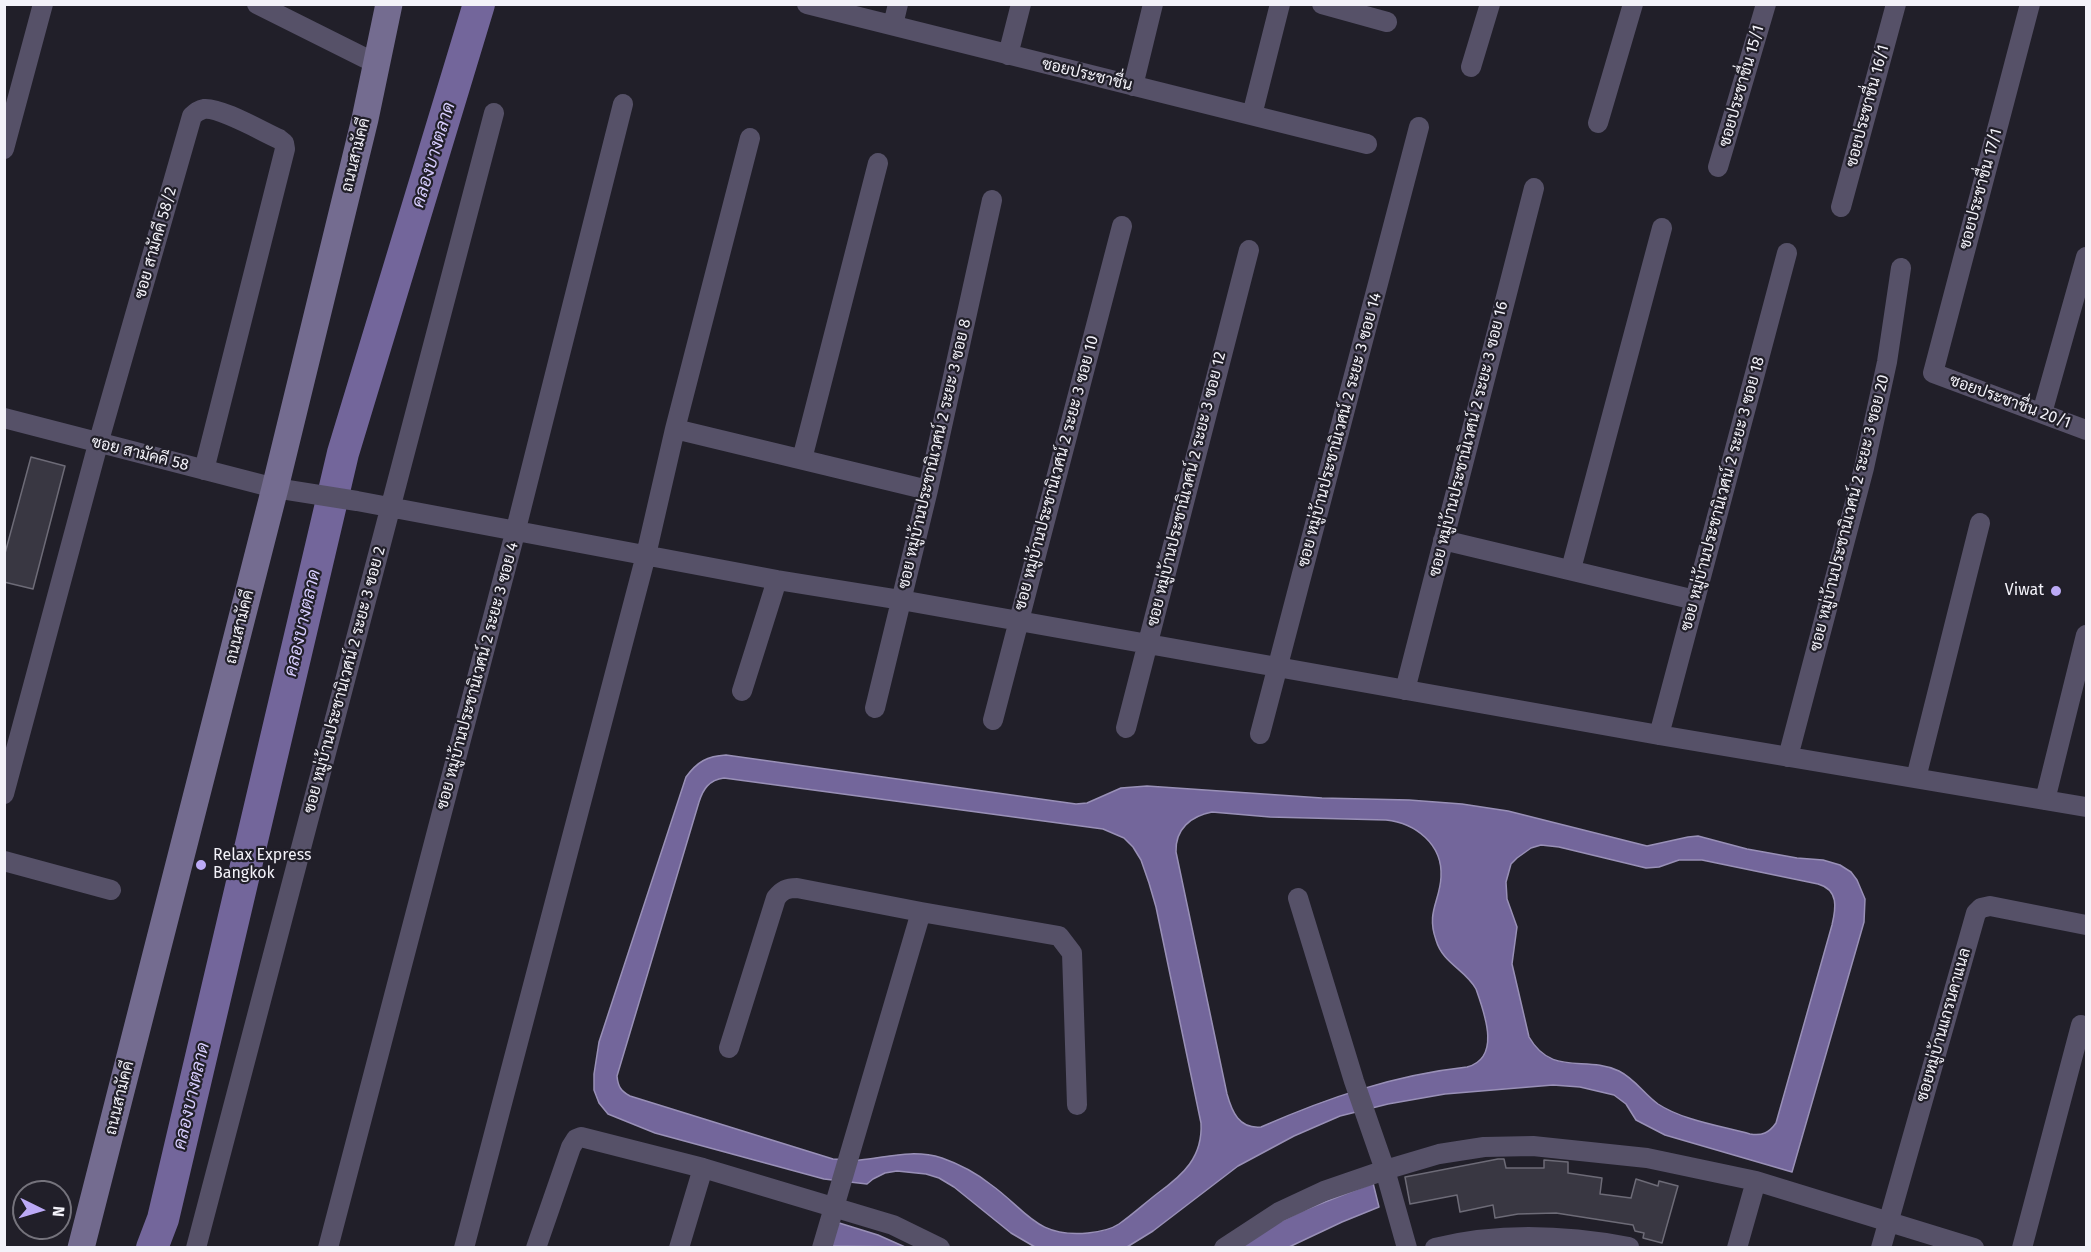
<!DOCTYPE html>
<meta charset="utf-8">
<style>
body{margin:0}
#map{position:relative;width:2091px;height:1252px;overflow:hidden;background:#211f29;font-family:"Fira Sans",sans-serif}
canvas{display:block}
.frame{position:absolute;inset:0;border:6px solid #f3f2f9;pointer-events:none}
.north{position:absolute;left:12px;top:1180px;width:60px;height:60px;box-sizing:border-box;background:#211f29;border:2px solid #75737c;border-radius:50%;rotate:95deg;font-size:16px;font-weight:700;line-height:24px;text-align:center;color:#f3f2f9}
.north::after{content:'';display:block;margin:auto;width:21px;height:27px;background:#bcaaf6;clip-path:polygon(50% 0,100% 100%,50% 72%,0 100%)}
</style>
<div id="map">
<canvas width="2091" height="1252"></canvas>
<div class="frame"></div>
<div class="north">N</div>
</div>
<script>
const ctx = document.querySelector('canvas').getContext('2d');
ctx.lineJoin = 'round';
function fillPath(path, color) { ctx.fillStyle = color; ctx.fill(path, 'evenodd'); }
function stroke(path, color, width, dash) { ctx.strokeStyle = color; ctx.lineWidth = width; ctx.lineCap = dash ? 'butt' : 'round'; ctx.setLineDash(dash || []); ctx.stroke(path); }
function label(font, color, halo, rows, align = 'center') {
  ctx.font = font + ' "Fira Sans",Sarabun,sans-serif'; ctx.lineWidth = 4.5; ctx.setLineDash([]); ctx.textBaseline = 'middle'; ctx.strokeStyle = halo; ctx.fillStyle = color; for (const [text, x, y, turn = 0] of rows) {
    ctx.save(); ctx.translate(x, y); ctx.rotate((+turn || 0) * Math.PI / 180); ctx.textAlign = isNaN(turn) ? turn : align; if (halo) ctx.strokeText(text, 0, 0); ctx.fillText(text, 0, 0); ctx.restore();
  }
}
const water = new Path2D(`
 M 726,755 L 1076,804 L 1087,803 L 1121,788 L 1147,786 L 1322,798 L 1409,800 L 1462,804 L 1508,811 L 1647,846 L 1688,837 L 1698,836 L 1747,849 L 1797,858 L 1823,860 L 1840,865 L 1851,872 L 1857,880 L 1865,899 L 1864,922 L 1792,1172 L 1665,1135 L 1636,1120 L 1626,1104 L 1614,1095 L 1580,1087 L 1553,1085 L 1445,1094 L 1388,1104 L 1340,1116 L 1294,1136 L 1238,1166 L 1153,1231 L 1127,1247 L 1035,1247 L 1011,1233 L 954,1187 L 939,1178 L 926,1174 L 897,1171 L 885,1173 L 873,1179 L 867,1184 L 824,1179 L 655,1133 L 608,1114 L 599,1103 L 594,1090 L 594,1074 L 599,1042 L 686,777 C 697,762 707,756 726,755 ZM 724,778 L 1103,829 L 1124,838 L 1133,847 L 1141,860 L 1149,883 L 1156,907 L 1201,1123 C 1203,1157 1183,1175 1158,1193 C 1145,1203 1132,1215 1119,1224 C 1110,1230 1098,1232 1088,1233 C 1035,1238 1027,1210 990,1184 C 976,1173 959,1164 942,1158 C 913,1149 889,1157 860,1160 C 852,1161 842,1159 833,1159 L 630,1096 C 621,1091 618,1087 617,1076 L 699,802 C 703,789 709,780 724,778 ZM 1212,812 L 1270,817 L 1386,820 C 1415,823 1443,844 1441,877 C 1440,901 1426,912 1436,940 C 1443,964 1465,969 1476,989 C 1484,1012 1502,1058 1467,1067 C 1394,1075 1327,1098 1261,1127 C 1239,1129 1232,1112 1227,1094 L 1176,852 C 1175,829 1191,816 1212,812 ZM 1541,845 L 1559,847 L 1646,868 L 1659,867 L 1679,860 L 1702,860 L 1818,884 C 1839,890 1836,908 1832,925 L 1776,1123 C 1769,1133 1762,1136 1750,1134 C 1721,1126 1682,1120 1658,1104 C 1644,1094 1635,1079 1619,1071 C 1585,1055 1552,1077 1529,1037 L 1512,964 L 1517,927 L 1507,899 L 1506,882 L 1511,864 L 1517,858 L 1531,848 Z
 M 1373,1183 L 1379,1207 L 1342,1222 L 1289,1247 L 1236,1248 L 1273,1225 L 1302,1211 Z
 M 836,1222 L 878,1235 L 905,1247 L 828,1246 Z`);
fillPath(water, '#73669b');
stroke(water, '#9990b7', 1.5);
stroke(new Path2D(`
 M 152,1248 L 163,1219 L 343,453 L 479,4`), '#73669b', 32);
const building = new Path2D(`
 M 31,457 L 65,466 L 33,589 L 4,582 L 4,557 Z
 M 1498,1159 L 1504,1159 L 1506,1168 L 1544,1168 L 1544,1160 L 1568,1162 L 1568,1173 L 1602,1178 L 1600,1194 L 1631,1198 L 1636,1179 L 1658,1186 L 1659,1181 L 1678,1186 L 1662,1243 L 1643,1238 L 1644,1233 L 1635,1231 L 1633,1225 L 1556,1213 L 1518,1214 L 1495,1218 L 1493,1205 L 1460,1212 L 1457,1195 L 1410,1204 L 1405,1177 Z`);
fillPath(building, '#393742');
stroke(building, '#6d6b77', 1.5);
stroke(new Path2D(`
 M 257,4 L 377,64
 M 807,4 L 1367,144
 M 1322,4 L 1387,22
 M 2030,4 L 1933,373 L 2086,430
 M 893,25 L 898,4
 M 1008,55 L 1021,4
 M 1471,67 L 1490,4
 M 1133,86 L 1153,4
 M 1252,115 L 1280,4
 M 1598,123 L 1633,4
 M 4,149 L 43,4
 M 1718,167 L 1766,4
 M 1841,207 L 1896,4
 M 2042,413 L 2086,257
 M 4,418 L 275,488 L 357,501 L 777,580 L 901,600 L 1659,735 L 2086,807
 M 675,429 L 928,490
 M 802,459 L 878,163
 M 1443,540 L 1695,600
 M 1571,569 L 1662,228
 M 1405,690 L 1534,188
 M 742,691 L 777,580
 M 875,708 L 928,490 L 992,200
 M 993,720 L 1122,226
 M 1126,728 L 1249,250
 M 1260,734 L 1419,127
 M 1659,735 L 1787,253
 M 1788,757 L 1864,468 L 1887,362 L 1901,268
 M 1916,778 L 1980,523
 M 4,794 L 98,444 L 192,116 C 196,112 199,110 204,109 C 220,107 263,132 279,139 L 284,143 L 285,149 L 204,470
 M 2045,800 L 2086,635
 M 4,861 L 111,890
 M 1298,898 L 1354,1081 L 1385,1170 L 1407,1248
 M 729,1048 L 776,898 C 782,890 787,888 797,888 L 921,912 L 1059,936 L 1072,953 L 1077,1105
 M 196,1248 L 494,113
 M 328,1248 L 515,533 L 623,104
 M 464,1248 L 646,555 L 675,429 L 750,138
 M 536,1248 L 571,1147 L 576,1139 L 581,1137 L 703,1168 L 893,1225 L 940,1248
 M 679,1248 L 703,1168
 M 822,1248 L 921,912
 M 1224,1248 L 1279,1212 L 1324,1191 L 1385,1170 L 1439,1154 L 1484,1147 L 1533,1146 L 1647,1158 L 1756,1181 L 1974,1248
 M 1435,1248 C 1499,1232 1565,1235 1629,1247
 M 1737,1248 L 1756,1181
 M 1881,1248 L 1976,913 L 1981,908 L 1990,906 L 2086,925
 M 2022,1248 L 2081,1025`), '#565168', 20);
stroke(new Path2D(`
 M 81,1248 L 275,488 L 365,119 L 389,4`), '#746c90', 27);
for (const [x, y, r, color] of [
 [2056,591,6,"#bcaaf6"],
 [201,865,6,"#bcaaf6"]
]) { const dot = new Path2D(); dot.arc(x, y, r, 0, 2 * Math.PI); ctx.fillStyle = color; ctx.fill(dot); stroke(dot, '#211f29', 2); }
label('16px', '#f3f2f9', '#211f29', [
 ["ซอยประชาชื่น",1087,75,14],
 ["ซอยประชาชื่น 15/1",1742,86,-74],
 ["ซอยประชาชื่น 16/1",1868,106,-75],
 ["ถนนสามัคคี",356,155,-76],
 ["ซอยประชาชื่น 17/1",1981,189,-75],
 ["ซอย สามัคคี 58/2",156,243,-74],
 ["ซอยประชาชื่น 20/1",2010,402,20],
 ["ซอย หมู่บ้านประชานิเวศน์ 2 ระยะ 3 ซอย 14",1340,430,-75],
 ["ซอย หมู่บ้านประชานิเวศน์ 2 ระยะ 3 ซอย 16",1469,439,-76],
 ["ซอย สามัคคี 58",140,454,14],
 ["ซอย หมู่บ้านประชานิเวศน์ 2 ระยะ 3 ซอย 8",935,454,-77],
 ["ซอย หมู่บ้านประชานิเวศน์ 2 ระยะ 3 ซอย 10",1057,473,-75],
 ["ซอย หมู่บ้านประชานิเวศน์ 2 ระยะ 3 ซอย 12",1187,489,-76],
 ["ซอย หมู่บ้านประชานิเวศน์ 2 ระยะ 3 ซอย 18",1723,494,-75],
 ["ซอย หมู่บ้านประชานิเวศน์ 2 ระยะ 3 ซอย 20",1850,513,-76],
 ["ถนนสามัคคี",240,627,-76],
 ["ซอย หมู่บ้านประชานิเวศน์ 2 ระยะ 3 ซอย 4",478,676,-75],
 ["ซอย หมู่บ้านประชานิเวศน์ 2 ระยะ 3 ซอย 2",345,680,-75],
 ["ซอยหมู่บ้านแกรนคาแนล",1944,1025,-74],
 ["ถนนสามัคคี",120,1098,-76]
]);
label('16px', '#f3f2f9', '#211f29', [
 ["Viwat",2044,591],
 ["Relax Express",213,856,"left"],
 ["Bangkok",213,874,"left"]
], 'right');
label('italic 18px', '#d7cdfe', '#211f29', [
 ["คลองบางตลาด",434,155,-73],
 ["คลองบางตลาด",303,623,-77],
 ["คลองบางตลาด",192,1096,-77]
]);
</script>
